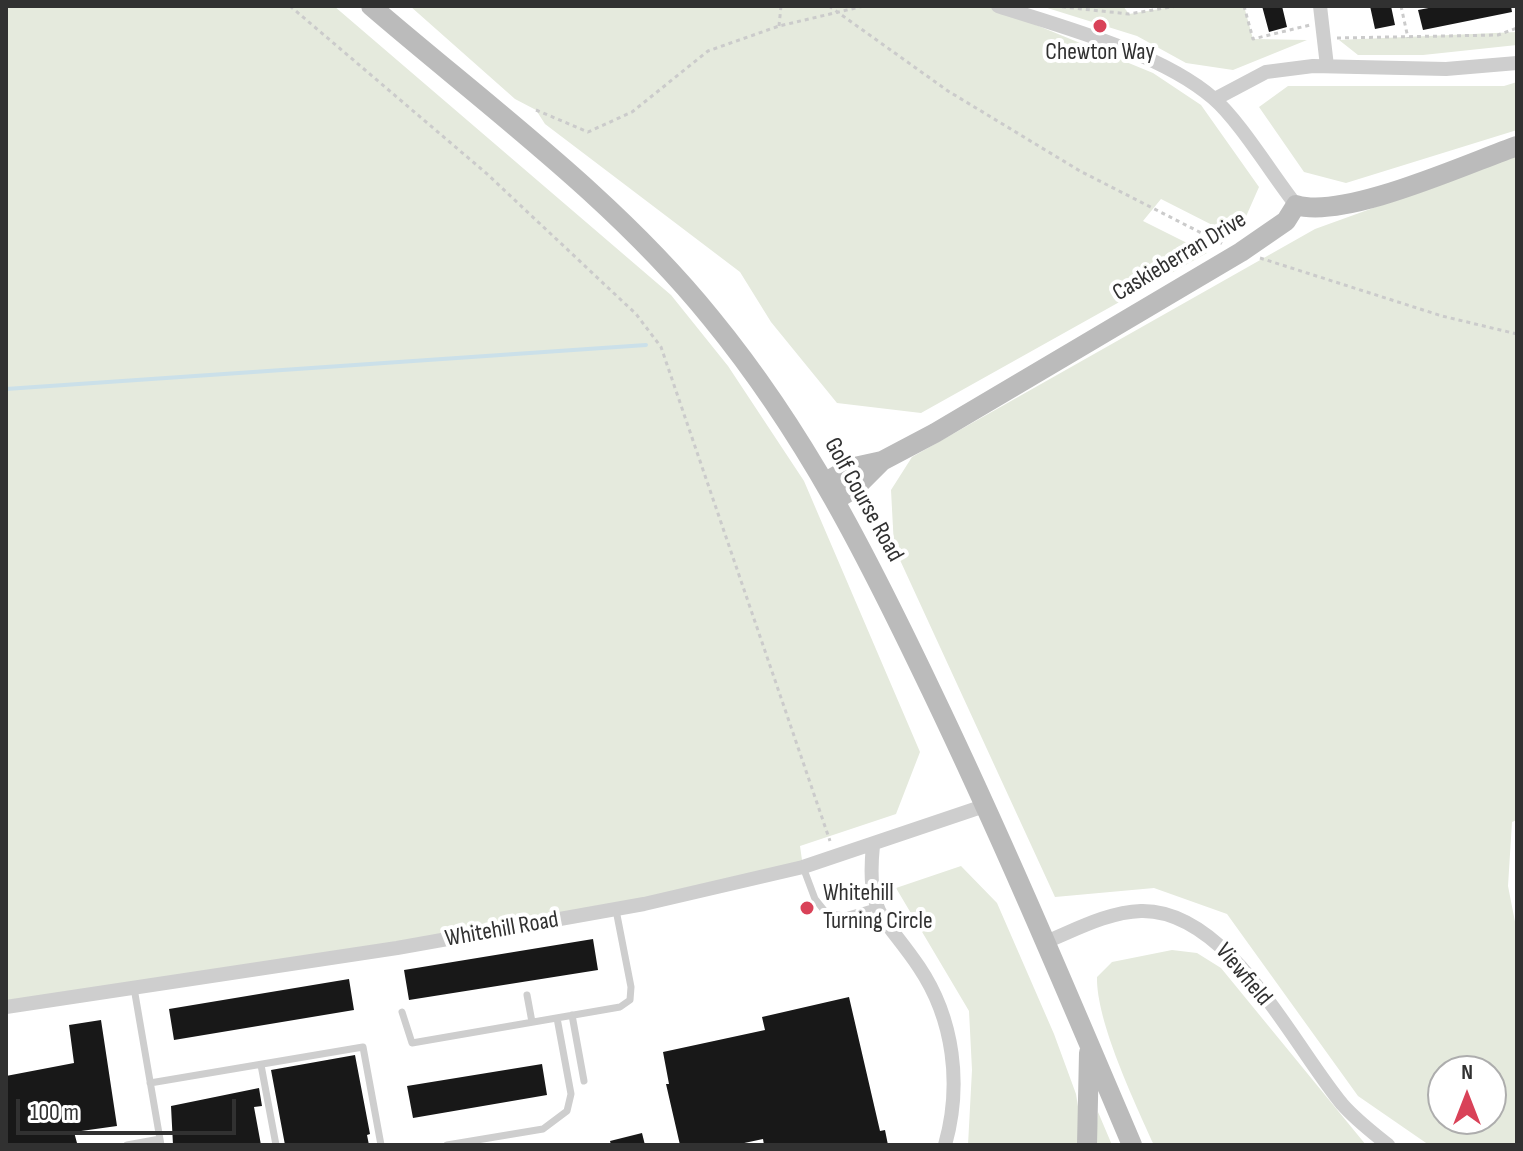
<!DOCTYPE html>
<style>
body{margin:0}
#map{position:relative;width:1523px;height:1151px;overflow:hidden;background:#fff;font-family:"Sofia Sans Condensed",sans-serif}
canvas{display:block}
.frame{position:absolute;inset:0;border:8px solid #313131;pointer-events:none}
.north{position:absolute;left:1427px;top:1055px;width:80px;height:80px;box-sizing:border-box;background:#fff;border:2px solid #adadad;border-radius:50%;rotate:0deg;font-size:22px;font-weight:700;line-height:32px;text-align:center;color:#313131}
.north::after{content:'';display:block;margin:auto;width:28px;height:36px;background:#d94258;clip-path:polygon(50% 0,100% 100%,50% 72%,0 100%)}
.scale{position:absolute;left:16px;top:1099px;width:220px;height:36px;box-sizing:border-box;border:4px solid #313131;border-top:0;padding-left:10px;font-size:24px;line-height:28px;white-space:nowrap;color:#313131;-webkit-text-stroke:6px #fff;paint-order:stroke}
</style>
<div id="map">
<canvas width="1523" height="1151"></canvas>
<div class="frame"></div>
<div class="north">N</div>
<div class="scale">100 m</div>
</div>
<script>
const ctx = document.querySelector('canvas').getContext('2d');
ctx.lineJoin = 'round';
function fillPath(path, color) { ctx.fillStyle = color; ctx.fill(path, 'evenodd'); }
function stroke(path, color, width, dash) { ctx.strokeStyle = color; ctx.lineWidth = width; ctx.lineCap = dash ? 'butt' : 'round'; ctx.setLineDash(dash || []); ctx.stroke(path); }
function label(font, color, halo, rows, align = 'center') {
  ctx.font = font + ' "Sofia Sans Condensed",sans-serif'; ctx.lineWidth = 8; ctx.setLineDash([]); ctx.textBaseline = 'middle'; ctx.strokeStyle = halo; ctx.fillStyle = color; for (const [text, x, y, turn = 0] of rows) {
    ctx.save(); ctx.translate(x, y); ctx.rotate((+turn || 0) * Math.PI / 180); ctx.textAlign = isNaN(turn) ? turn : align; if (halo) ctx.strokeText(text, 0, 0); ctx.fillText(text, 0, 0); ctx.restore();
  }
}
fillPath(new Path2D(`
 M 6,6 L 334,6 L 671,295 L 728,366 L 804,481 L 920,752 L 896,814 L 800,846 L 803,867 L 644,904 L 6,1007 Z
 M 410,6 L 990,6 L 1153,73 L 1201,105 L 1259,187 L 1244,221 L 1228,233 L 1161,199 L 1143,221 L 1207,253 L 921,413 L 837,403 L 771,322 L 740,272 L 545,124 L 536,110 L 515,99 Z
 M 1041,6 L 1123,6 L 1129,14 L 1177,6 L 1244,6 L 1253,39 L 1307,40 L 1233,70 L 1186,63 L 1137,36 Z
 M 1517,32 L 1517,45 L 1423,55 L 1358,55 L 1339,40 Z
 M 1517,82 L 1517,130 L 1346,183 L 1304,172 L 1259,107 L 1288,86 L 1504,86 Z
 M 1517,156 L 1517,820 L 1512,822 L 1508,886 L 1517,932 L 1517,1145 L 1429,1145 L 1358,1096 L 1227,914 L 1154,888 L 1055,897 L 894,547 L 891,490 L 912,457 L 1315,229 ZM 1443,1071 L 1491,1071 L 1491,1119 L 1443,1119 Z
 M 961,866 L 997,903 L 1054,1034 L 1076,1094 L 1084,1145 L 968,1145 L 972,1070 L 969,1011 L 896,888 Z
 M 1172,950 L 1197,953 L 1221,968 L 1366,1145 L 1154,1145 C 1135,1103 1096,1021 1097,977 L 1112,962 Z
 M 1098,1112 L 1112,1145 L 1095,1145 Z`), '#e5eadd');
stroke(new Path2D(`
 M 6,389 L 646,345`), '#cbe0e9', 4);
fillPath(new Path2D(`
 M 1262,6 L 1282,6 L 1287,27 L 1269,32 Z
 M 1370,6 L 1391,6 L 1395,25 L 1375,29 Z
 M 1439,6 L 1511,6 L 1512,12 L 1423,30 L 1418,10 Z
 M 593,939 L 598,970 L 409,1000 L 404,970 Z
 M 349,979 L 354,1010 L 174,1040 L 169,1009 Z
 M 849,997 L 880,1131 L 885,1130 L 888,1145 L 764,1145 L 763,1139 L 735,1145 L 680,1145 L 666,1084 L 669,1084 L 663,1052 L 765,1030 L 762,1017 Z
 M 101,1020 L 117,1126 L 74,1132 L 77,1143 L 67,1145 L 6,1145 L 6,1076 L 74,1063 L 69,1025 Z
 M 355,1055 L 370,1134 L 367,1135 L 369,1145 L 285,1145 L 271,1070 Z
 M 542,1064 L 547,1095 L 413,1118 L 407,1086 Z
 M 259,1088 L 262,1106 L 254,1107 L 261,1145 L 173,1145 L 171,1106 Z
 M 642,1133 L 645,1145 L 611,1145 L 610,1141 Z`), '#181818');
stroke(new Path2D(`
 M 290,6 L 486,173 L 636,314 L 661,347 L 830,841
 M 829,6 L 948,91 L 1080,171 L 1223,244
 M 1054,6 L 1129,14 L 1177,6
 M 1244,6 L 1253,39 L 1310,25
 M 1401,6 L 1408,38
 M 779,26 L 781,6
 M 1337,38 L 1498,35 L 1517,28
 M 536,110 L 588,132 L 632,112 L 708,51 L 779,26 L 864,6
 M 1260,258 L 1442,316 L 1517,334`), '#cbcbcb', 3, [4, 4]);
stroke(new Path2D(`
 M 803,867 L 815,899 L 827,914 L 845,916 L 875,907
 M 134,988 L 161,1145
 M 527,995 L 532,1022
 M 402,1012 L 412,1043 L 620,1007 L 630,1000 L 631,987 L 616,910
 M 572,1015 L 584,1081
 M 261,1065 L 276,1145
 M 150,1083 L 363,1047 L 381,1145
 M 127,1145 L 160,1139
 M 447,1145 L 543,1129 L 567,1111 L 571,1094 L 557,1018`), '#cecece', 7);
stroke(new Path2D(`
 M 998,6 C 1063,27 1161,53 1213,98 C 1239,120 1273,176 1296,205
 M 1320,6 L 1327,66
 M 1215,99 L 1266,72 L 1313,66 L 1446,69 L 1517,63
 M 873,845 C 866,915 883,914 919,967 C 954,1019 962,1085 945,1145
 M 1048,941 C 1077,929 1109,912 1141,911 C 1228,909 1293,1045 1342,1104 C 1356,1120 1372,1132 1388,1145
 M 6,1007 L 397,948 L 644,904 L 803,867 L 987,805`), '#cecece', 14);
stroke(new Path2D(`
 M 371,6 C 486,105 615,199 711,318 C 806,434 867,556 931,690 C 1003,840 1067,992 1132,1145
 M 826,482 L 850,468 L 882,461 L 935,433 L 1241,252 L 1286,221 L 1296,205 C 1344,220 1466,164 1517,146
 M 837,499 L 856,487 L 882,461
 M 1087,1145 L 1089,1053`), '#bbb', 20);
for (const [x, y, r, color] of [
 [1100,26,8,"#d94258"],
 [807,908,8,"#d94258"]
]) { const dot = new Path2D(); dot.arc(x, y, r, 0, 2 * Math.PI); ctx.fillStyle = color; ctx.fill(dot); stroke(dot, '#fff', 3); }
label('24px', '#313131', '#fff', [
 ["Chewton Way",1100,53],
 ["Whitehill",823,894,"left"],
 ["Turning Circle",823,922,"left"]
]);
label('24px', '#313131', '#fff', [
 ["Caskieberran Drive",1180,257,-31],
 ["Golf Course Road",863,500,61],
 ["Whitehill Road",502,930,-10],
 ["Viewfield",1243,975,50]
]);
</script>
